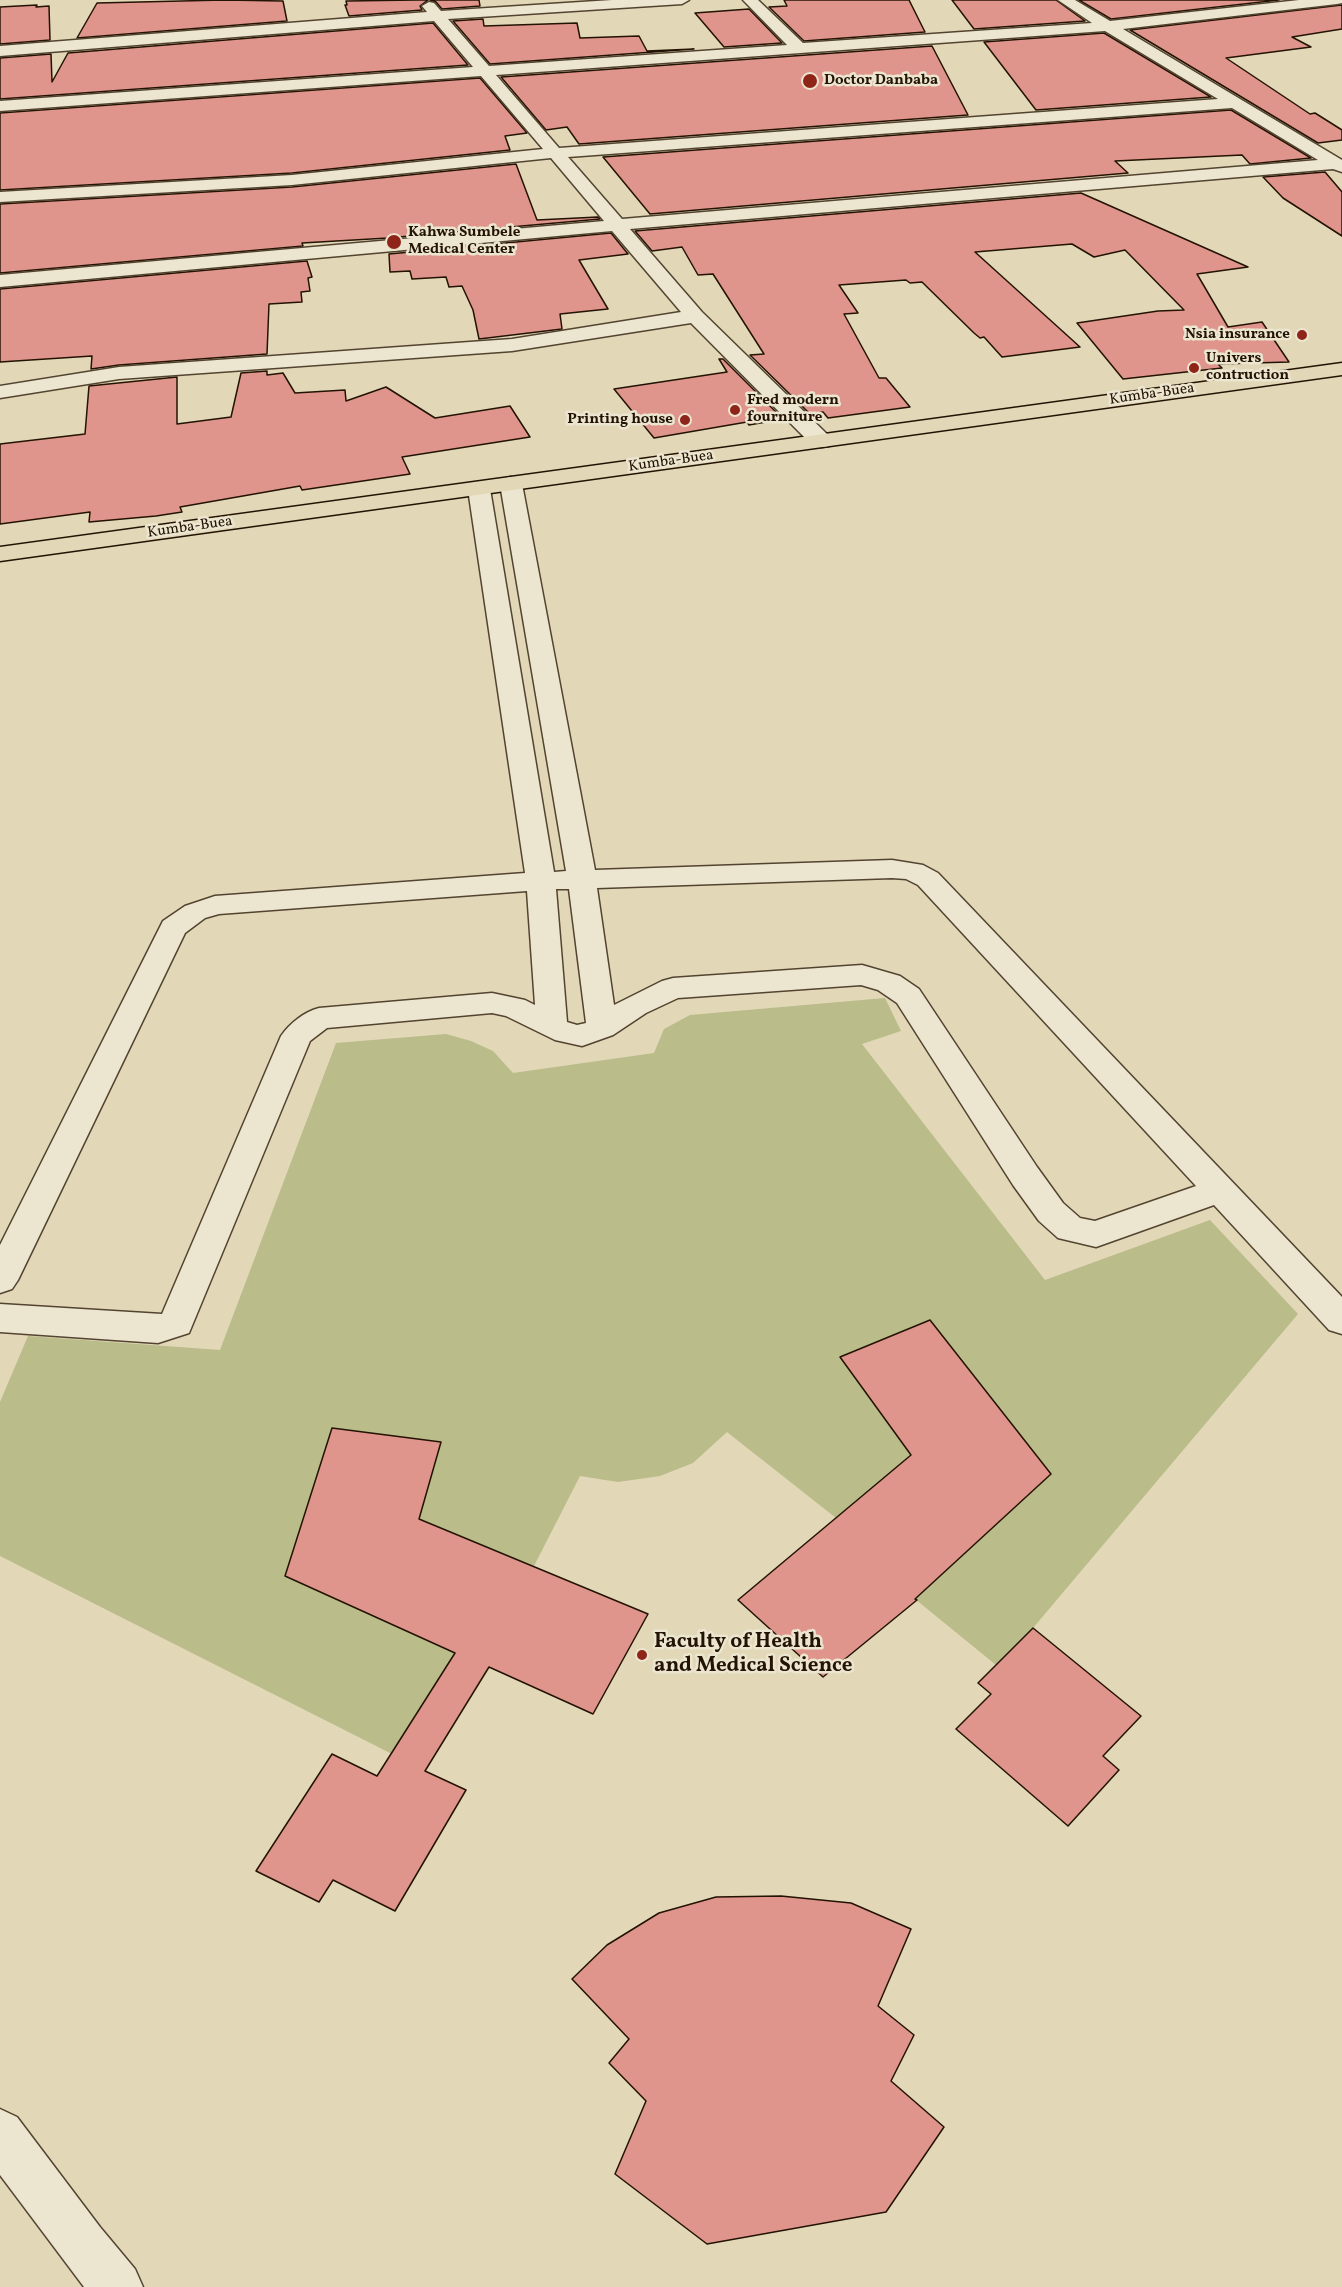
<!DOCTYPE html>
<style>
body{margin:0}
canvas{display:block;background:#e2d7b7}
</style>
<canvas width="1342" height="2287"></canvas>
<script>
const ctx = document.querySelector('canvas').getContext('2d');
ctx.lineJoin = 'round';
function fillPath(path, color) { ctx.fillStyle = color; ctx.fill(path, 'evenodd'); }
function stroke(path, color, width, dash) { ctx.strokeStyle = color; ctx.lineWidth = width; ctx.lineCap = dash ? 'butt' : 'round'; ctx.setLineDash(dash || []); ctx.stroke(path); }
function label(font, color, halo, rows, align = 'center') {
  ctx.font = font + ' Vollkorn,serif'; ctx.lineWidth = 5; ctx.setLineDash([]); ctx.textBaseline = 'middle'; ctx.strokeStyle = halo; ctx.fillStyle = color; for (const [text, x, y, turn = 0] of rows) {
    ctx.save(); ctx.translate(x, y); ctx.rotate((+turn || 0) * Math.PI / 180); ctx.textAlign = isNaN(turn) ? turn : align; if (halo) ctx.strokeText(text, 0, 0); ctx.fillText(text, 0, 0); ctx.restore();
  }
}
fillPath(new Path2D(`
 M 885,998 L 901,1031 L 862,1044 L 1045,1280 L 1210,1220 L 1298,1314 L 1033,1628 L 996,1665 L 915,1599 L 1051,1474 L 929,1320 L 840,1357 L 911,1455 L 836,1518 L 727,1432 L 693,1463 L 660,1476 L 618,1482 L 580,1476 L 534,1566 L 419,1519 L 440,1442 L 332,1428 L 285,1576 L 455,1653 L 392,1754 L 0,1556 L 0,1402 L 28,1336 L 220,1350 L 336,1043 L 446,1034 L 471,1041 L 493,1051 L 513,1073 L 654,1053 L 664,1029 L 690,1015 Z`), '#babc8a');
const building = new Path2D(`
 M 224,0 L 283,1 L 287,21 L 77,38 L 97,3 Z
 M 417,0 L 428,0 L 420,6 L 422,10 L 349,16 L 345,5 L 347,5 L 346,1 Z
 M 430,0 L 479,0 L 480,6 L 442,9 L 436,2 Z
 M 784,0 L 909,0 L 925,32 L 804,41 L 769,7 L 787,6 Z
 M 952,0 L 1056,0 L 1085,21 L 974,29 Z
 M 1079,0 L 1279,0 L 1111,19 Z
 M 37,5 L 36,7 L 49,6 L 50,40 L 0,44 L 0,7 Z
 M 1342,5 L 1342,29 L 1292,37 L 1311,47 L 1226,58 L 1310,114 L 1315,113 L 1342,130 L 1342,140 L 1318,143 L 1130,30 Z
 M 749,9 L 782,43 L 724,47 L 695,13 Z
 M 483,19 L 484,26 L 577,23 L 580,38 L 639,36 L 647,51 L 694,49 L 490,64 L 453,21 Z
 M 433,23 L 468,65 L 0,99 L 0,58 L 51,54 L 52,82 L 68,53 Z
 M 1104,33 L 1211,97 L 1036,110 L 984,42 Z
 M 932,46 L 968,115 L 579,144 L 567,127 L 546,130 L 501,77 Z
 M 480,78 L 527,133 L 505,136 L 510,150 L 292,173 L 0,190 L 0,113 Z
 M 1231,110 L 1311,158 L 1250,164 L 1242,155 L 1115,161 L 1128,173 L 650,214 L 603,157 Z
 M 516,164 L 537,220 L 598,217 L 600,219 L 388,238 L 302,243 L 303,246 L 0,273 L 0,204 L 292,187 Z
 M 1325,172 L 1342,192 L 1342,236 L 1283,198 L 1263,177 Z
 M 1081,193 L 1248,267 L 1197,274 L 1228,327 L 1262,322 L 1289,362 L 1218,364 L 1222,368 L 1123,379 L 1077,323 L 1158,311 L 1184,310 L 1125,250 L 1094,257 L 1072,244 L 975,252 L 1080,347 L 1002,357 L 984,337 L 980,338 L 974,333 L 922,282 L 910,283 L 906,280 L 839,285 L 858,313 L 844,314 L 879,378 L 886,378 L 910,407 L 828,418 L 823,412 L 810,414 L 750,355 L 764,354 L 713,274 L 698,275 L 682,247 L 652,251 L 635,231 Z
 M 611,233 L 628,254 L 579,260 L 608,309 L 560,314 L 562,329 L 479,339 L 473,310 L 462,286 L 449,287 L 446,277 L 412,279 L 410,271 L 390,272 L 389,254 Z
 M 307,261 L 312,277 L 308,278 L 310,291 L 301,292 L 302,302 L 269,304 L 267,354 L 119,365 L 91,369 L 92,356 L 0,362 L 0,289 Z
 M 719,359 L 723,359 L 783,419 L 749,425 L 747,422 L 654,438 L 614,389 L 727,372 Z
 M 267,371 L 267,375 L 283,373 L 295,393 L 345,390 L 346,401 L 386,387 L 435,418 L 510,406 L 530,437 L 402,457 L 410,474 L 302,490 L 300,486 L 180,507 L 182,512 L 156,516 L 89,522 L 90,512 L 0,524 L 0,444 L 85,434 L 89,386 L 177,377 L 177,424 L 231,417 L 241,373 Z
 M 930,1320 L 1051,1474 L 915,1599 L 917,1600 L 823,1677 L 738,1600 L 911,1455 L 840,1357 Z
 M 332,1428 L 441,1442 L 419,1519 L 648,1614 L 593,1714 L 489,1667 L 425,1771 L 466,1790 L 395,1911 L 333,1880 L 319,1902 L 256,1871 L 332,1754 L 377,1776 L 455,1653 L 285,1576 Z
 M 1033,1628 L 1141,1716 L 1103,1756 L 1119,1770 L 1068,1826 L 956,1729 L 991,1694 L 978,1683 Z
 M 781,1896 L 851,1903 L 911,1929 L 878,2006 L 914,2035 L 891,2081 L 944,2127 L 886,2212 L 707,2244 L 615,2174 L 646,2101 L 609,2063 L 629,2039 L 572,1979 L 607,1945 L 659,1913 L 716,1897 Z`);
fillPath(building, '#e0958c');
stroke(building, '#231303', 1.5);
const minor = new Path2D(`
 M 612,0 L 689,0 L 682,4 L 448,19 L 489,66 L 787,45 L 743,0 L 758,0 L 803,43 L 1092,23 L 1058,0 L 1075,0 L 1110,21 L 1299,0 L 1342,0 L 1342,3 L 1337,4 L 1123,29 L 1342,160 L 1342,172 L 1333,169 L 630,229 L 702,312 L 829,436 L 832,441 L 829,446 L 821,447 L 813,446 L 691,323 L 512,351 L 119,379 L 0,398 L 0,386 L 119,367 L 512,339 L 681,312 L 612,231 L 0,287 L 0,275 L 604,221 L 551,158 L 292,185 L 0,202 L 0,192 L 292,175 L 543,149 L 481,76 L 0,111 L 0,101 L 473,67 L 434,21 L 0,56 L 0,46 L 427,12 L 422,6 L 429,2 L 434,3 L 441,11 ZM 1105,31 L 1218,99 L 559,148 L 496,75 ZM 1232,108 L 1318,160 L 622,219 L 568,157 Z
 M 511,477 L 519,479 L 522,484 L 595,870 L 892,860 L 923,865 L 938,873 L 1342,1297 L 1342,1334 L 1329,1330 L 1214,1205 L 1096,1247 L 1058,1238 L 1039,1221 L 1013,1185 L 897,1003 L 878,990 L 861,985 L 678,998 L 646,1013 L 613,1035 L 582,1046 L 555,1040 L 506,1016 L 492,1013 L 327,1028 L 310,1041 L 189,1333 L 158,1343 L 0,1332 L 0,1304 L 162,1314 L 281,1036 C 290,1023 304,1012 319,1008 L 492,993 L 525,1000 L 535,1005 L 527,891 L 219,914 L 205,918 L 185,933 L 18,1280 L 12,1289 L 0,1293 L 0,1245 L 163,921 L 185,906 L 215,896 L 525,873 L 468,489 L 471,484 L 479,482 L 487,484 L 490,489 L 554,872 L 566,871 L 500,484 L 503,479 ZM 892,878 L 906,879 L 918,885 L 1196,1186 L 1095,1221 L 1080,1218 L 1063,1203 L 1037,1167 L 919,989 L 900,976 L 862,965 L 673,978 L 662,981 L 614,1005 L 597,888 ZM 556,889 L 569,889 L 586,1023 L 577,1025 L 567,1022 Z
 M 0,2109 L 17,2117 L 100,2227 L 135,2269 L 143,2287 L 84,2287 L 0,2175 Z`);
const highway = new Path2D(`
 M 1342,363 L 1342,375 L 0,561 L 0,547 Z`);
stroke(minor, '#534430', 3);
stroke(highway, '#231303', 3);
fillPath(minor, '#ece5d0');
fillPath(highway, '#e2d7b7');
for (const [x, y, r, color] of [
 [810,81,8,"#8f2418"],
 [394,242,8,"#8f2418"],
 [1302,335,6,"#8f2418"],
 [1194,368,6,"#8f2418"],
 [735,410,6,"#8f2418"],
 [685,420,6,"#8f2418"],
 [642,1655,6,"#8f2418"]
]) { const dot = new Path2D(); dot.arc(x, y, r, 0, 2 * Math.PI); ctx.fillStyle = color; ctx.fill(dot); stroke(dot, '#ece5d0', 2); }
label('bold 15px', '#231303', '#ece5d0', [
 ["Doctor Danbaba",824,81],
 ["Kahwa Sumbele",408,233],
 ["Medical Center",408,250],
 ["Nsia insurance",1290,335,"right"],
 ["Univers",1206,359],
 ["contruction",1206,376],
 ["Fred modern",747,401],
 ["fourniture",747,418],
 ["Printing house",673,420,"right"]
], 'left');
label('15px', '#231303', '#ece5d0', [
 ["Kumba-Buea",1152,395,-8],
 ["Kumba-Buea",671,462,-8],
 ["Kumba-Buea",190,528,-8]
]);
label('bold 21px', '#231303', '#ece5d0', [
 ["Faculty of Health",654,1643],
 ["and Medical Science",654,1667]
], 'left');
</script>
